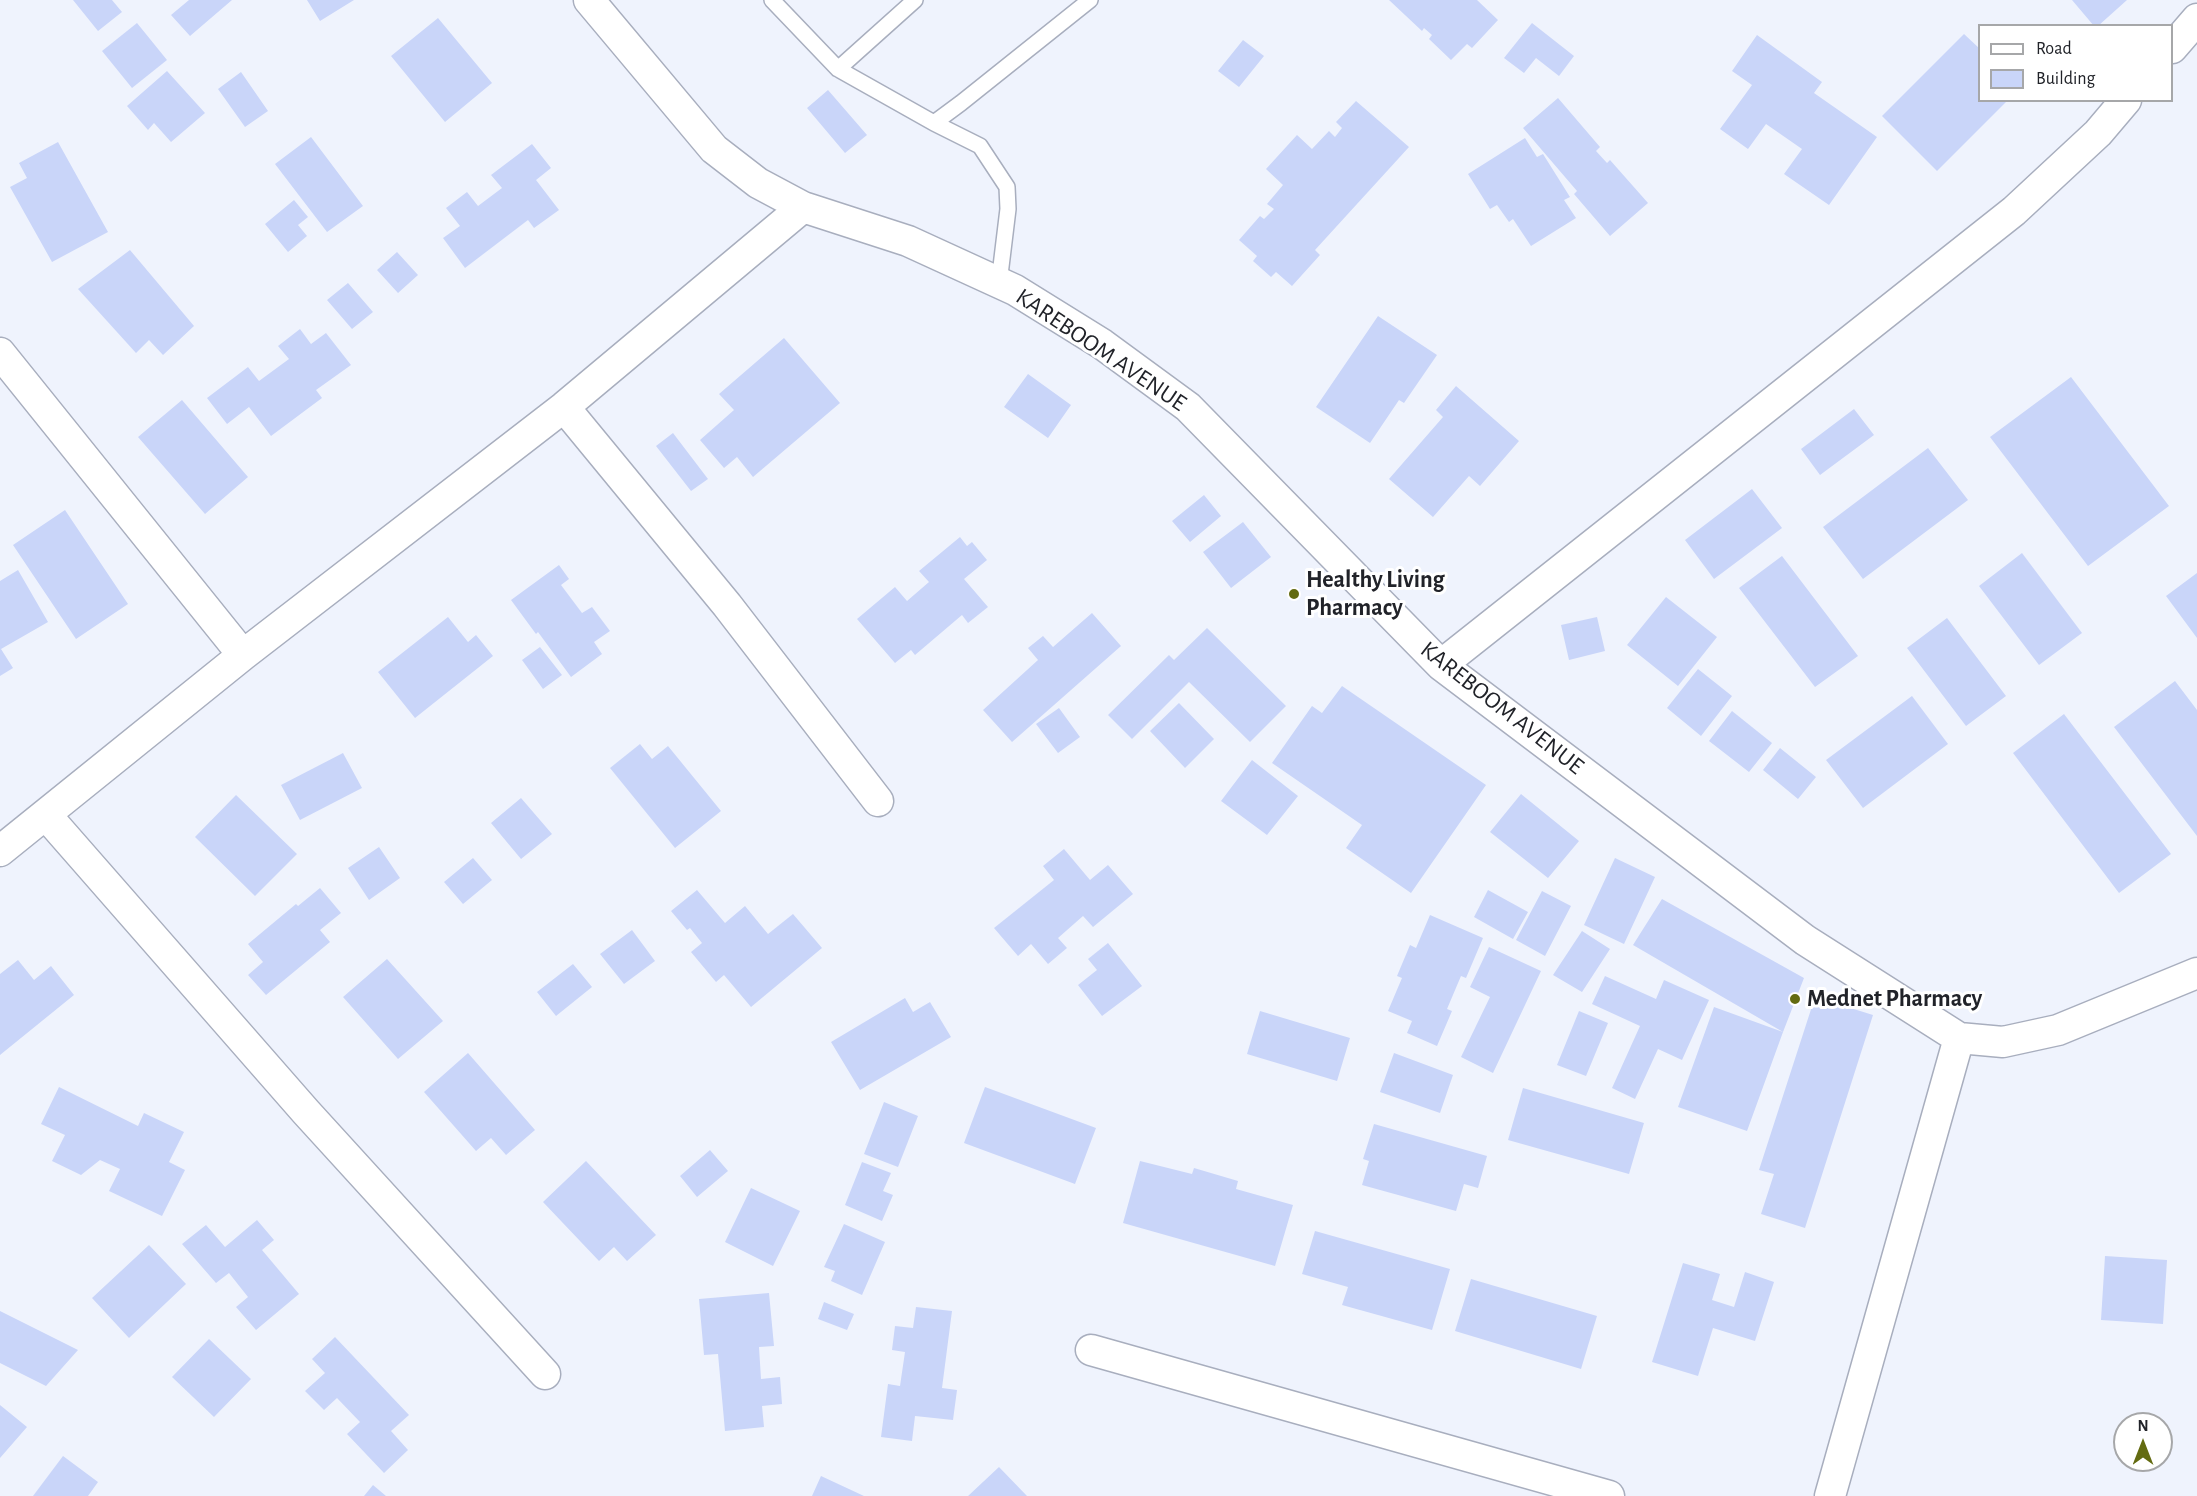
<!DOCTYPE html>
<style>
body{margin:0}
#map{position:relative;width:2197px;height:1496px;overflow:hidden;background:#eff3fd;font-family:"Alegreya Sans",sans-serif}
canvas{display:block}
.legend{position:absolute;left:1978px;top:24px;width:195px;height:78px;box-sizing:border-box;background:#fff;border:2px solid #a6a7a9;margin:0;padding:8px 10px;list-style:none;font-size:18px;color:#212329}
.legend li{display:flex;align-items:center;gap:12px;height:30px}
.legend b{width:30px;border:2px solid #a6a7a9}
.north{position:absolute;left:2113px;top:1412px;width:60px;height:60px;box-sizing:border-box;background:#fff;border:2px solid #a6a7a9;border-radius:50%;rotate:0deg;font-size:16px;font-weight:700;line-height:24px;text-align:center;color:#212329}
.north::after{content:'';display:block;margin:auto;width:21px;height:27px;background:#636b11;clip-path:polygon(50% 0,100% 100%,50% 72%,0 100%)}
</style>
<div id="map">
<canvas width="2197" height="1496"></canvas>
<ul class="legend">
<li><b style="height:8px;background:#fff"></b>Road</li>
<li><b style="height:16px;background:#c9d5f9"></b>Building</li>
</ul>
<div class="north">N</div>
</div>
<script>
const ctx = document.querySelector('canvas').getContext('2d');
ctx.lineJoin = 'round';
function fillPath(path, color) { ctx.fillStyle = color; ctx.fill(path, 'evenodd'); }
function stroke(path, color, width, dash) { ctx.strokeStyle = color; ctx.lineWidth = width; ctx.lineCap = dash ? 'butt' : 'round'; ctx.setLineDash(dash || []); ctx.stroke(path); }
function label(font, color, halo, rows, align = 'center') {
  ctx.font = font + ' "Alegreya Sans",sans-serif'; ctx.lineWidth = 6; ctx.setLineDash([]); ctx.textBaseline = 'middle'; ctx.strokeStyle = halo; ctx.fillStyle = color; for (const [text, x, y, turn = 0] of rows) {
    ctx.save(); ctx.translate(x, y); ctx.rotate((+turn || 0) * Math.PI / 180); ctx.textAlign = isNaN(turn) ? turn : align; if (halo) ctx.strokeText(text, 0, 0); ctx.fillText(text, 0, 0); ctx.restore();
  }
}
fillPath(new Path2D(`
 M 73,0 L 112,0 L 122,12 L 98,31 Z
 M 189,0 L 232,0 L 190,36 L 171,15 Z
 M 307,0 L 354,0 L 320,21 Z
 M 1389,0 L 1477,0 L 1498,20 L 1472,48 L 1467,44 L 1451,60 L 1429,39 L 1432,35 L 1424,28 L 1422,31 Z
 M 2072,0 L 2127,0 L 2098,26 L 2094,26 Z
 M 438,18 L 492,83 L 445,122 L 391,56 Z
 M 137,23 L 167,60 L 132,88 L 102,51 Z
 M 1532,23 L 1574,56 L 1559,76 L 1536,58 L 1524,73 L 1504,58 Z
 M 1964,34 L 1980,49 L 1980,100 L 2008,100 L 1937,171 L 1882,116 Z
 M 1757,35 L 1822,82 L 1814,93 L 1877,137 L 1829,205 L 1784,174 L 1802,149 L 1766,124 L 1748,149 L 1720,129 L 1752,85 L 1732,71 Z
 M 1243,40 L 1264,56 L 1239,87 L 1218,71 Z
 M 167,71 L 205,113 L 171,142 L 154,123 L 148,130 L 127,106 Z
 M 241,72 L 268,111 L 245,127 L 218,89 Z
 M 828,90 L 867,135 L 845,153 L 807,108 Z
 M 1558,98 L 1600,147 L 1596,151 L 1607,163 L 1610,160 L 1648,203 L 1610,236 L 1574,194 L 1577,191 L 1523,128 Z
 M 1356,101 L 1409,147 L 1315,250 L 1320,255 L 1292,286 L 1276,272 L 1271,277 L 1253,261 L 1257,256 L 1239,240 L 1260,216 L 1264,219 L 1274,209 L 1267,204 L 1283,185 L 1266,169 L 1297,135 L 1312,149 L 1329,131 L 1335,137 L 1342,128 L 1336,122 Z
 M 311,137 L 363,206 L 327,232 L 275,164 Z
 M 1525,138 L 1537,157 L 1543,154 L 1570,197 L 1564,200 L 1576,218 L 1531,246 L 1513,219 L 1509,222 L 1497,205 L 1490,209 L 1468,174 Z
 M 58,142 L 108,232 L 52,262 L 10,187 L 27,178 L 19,163 Z
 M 532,144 L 551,168 L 536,180 L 559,210 L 534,228 L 528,220 L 465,268 L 443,238 L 460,226 L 446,208 L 467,192 L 478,206 L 502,188 L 491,175 Z
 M 294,200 L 308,217 L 298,225 L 307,236 L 288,252 L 265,224 Z
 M 130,250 L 194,326 L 163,355 L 149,340 L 136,353 L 78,289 Z
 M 397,252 L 418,275 L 398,293 L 377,270 Z
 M 348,283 L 373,312 L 352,329 L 327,300 Z
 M 1378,316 L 1437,355 L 1404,403 L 1399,400 L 1370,443 L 1316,407 Z
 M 300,329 L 311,344 L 326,333 L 351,365 L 316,390 L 322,398 L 271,436 L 249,407 L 227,424 L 207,398 L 248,367 L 259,381 L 289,359 L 278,346 Z
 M 784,338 L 840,403 L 753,477 L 737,457 L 724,468 L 700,440 L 734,410 L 719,394 Z
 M 1028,374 L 1071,405 L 1048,438 L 1004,407 Z
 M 2071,377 L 2169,506 L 2088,566 L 1990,437 Z
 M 1456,386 L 1519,441 L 1480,486 L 1469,476 L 1433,517 L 1389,479 L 1443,417 L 1436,410 Z
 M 182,400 L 248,477 L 205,514 L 138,437 Z
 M 1854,409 L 1874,435 L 1820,475 L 1801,449 Z
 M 673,433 L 708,479 L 691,491 L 656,446 Z
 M 1928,448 L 1968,500 L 1863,579 L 1823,527 Z
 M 1752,489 L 1782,528 L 1714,579 L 1685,540 Z
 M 1204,495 L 1221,516 L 1190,542 L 1172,521 Z
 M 65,510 L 128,604 L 76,639 L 13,545 Z
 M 1243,522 L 1271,557 L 1231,588 L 1203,552 Z
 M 960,537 L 967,546 L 972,542 L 987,560 L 964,579 L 988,607 L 968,623 L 962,615 L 915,655 L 911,650 L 895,663 L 857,619 L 895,587 L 907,601 L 929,582 L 919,571 Z
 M 2022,553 L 2082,633 L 2039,665 L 1979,586 Z
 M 1782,556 L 1858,656 L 1815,687 L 1739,588 Z
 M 559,565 L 569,579 L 561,585 L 582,613 L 592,607 L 610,631 L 594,642 L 602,654 L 571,677 L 538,632 L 536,634 L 511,600 Z
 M 18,570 L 48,622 L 1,649 L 13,668 L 0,676 L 0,581 Z
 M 2197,573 L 2197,638 L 2166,596 Z
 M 1666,597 L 1717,637 L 1678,686 L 1627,645 Z
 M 1092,613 L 1121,646 L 1012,742 L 983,710 L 1038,660 L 1028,648 L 1043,636 L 1053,647 Z
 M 448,617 L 468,642 L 476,635 L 493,656 L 415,718 L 378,672 Z
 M 1597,617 L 1605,651 L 1569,660 L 1561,625 Z
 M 1947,618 L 2006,696 L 1966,726 L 1907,648 Z
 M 1207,628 L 1286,706 L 1250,742 L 1189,682 L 1132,739 L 1108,715 L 1169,655 L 1174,660 Z
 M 540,647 L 562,675 L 543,689 L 522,660 Z
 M 1698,669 L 1732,696 L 1701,736 L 1667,708 Z
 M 2175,681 L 2197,710 L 2197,836 L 2114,727 Z
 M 1342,686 L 1486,785 L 1411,893 L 1346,848 L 1362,825 L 1272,763 L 1312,706 L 1322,713 Z
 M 1912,696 L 1948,744 L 1863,808 L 1826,760 Z
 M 1179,703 L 1214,739 L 1185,768 L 1150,731 Z
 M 1059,708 L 1080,737 L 1058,753 L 1036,724 Z
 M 1732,711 L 1772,743 L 1749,772 L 1709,741 Z
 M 2064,714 L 2171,854 L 2119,893 L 2013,753 Z
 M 640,744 L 652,759 L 668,746 L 721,811 L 675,848 L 610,768 Z
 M 1780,748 L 1816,777 L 1798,799 L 1763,770 Z
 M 343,753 L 362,788 L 300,820 L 281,785 Z
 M 1252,760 L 1298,796 L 1267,835 L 1221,801 Z
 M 1521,794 L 1579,841 L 1548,878 L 1490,832 Z
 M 236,795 L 297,854 L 255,896 L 195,837 Z
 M 521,798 L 552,834 L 521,859 L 491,823 Z
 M 379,847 L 400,878 L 369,900 L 348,868 Z
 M 1064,849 L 1090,880 L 1108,865 L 1133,894 L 1093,927 L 1083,916 L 1058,938 L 1067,948 L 1048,964 L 1031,944 L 1018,956 L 994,928 L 1054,880 L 1043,866 Z
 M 473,858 L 492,880 L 463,904 L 444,882 Z
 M 1615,858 L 1655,877 L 1624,944 L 1584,925 Z
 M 320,888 L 341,913 L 320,930 L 330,942 L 266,995 L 248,975 L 263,962 L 248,944 L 296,904 L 298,906 Z
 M 697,890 L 725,923 L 745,906 L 768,934 L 793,914 L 822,948 L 751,1007 L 724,975 L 716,982 L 691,952 L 702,943 L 690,928 L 687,930 L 671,911 Z
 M 1488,890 L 1528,912 L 1513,939 L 1474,917 Z
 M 1542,891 L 1571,906 L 1545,956 L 1516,940 Z
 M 1662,899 L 1804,978 L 1783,1032 L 1747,1131 L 1678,1107 L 1714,1007 L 1783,1032 L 1633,945 Z
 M 1430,915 L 1483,938 L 1466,978 L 1461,976 L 1447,1009 L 1452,1011 L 1437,1046 L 1407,1033 L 1412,1021 L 1388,1011 L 1402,978 L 1397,976 L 1410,945 L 1416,948 Z
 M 632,930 L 655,961 L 624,984 L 600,954 Z
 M 1582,931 L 1610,949 L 1582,992 L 1553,975 Z
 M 1108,943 L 1142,986 L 1102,1016 L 1078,985 L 1097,970 L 1088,959 Z
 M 1489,947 L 1541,971 L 1493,1073 L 1461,1057 L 1490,997 L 1470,987 Z
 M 387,959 L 443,1021 L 398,1059 L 343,997 Z
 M 18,960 L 34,980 L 51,966 L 74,995 L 0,1055 L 0,974 Z
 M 573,964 L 592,987 L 556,1016 L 537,992 Z
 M 1605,976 L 1656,999 L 1664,980 L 1709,1000 L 1682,1060 L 1658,1049 L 1635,1099 L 1612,1088 L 1640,1026 L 1592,1004 Z
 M 1815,997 L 1873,1015 L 1805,1228 L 1761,1214 L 1774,1174 L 1759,1170 Z
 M 905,998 L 913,1012 L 930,1002 L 951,1037 L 860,1090 L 831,1042 Z
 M 1260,1011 L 1350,1038 L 1337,1081 L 1247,1054 Z
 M 1579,1011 L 1608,1023 L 1586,1076 L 1557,1065 Z
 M 468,1053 L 535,1130 L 506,1155 L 491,1138 L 476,1151 L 424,1092 Z
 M 1394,1053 L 1453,1075 L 1440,1113 L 1380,1092 Z
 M 59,1087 L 138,1126 L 144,1113 L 184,1132 L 169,1162 L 185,1170 L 162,1216 L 109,1191 L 120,1169 L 100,1160 L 81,1175 L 52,1161 L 65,1135 L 41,1124 Z
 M 985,1087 L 1096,1128 L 1075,1184 L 964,1143 Z
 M 1523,1088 L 1644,1123 L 1629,1174 L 1508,1140 Z
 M 884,1102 L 918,1116 L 898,1167 L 864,1154 Z
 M 1374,1124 L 1487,1156 L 1478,1188 L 1464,1184 L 1456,1211 L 1362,1185 L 1369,1161 L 1363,1159 Z
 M 710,1150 L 728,1171 L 697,1197 L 680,1176 Z
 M 586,1161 L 656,1235 L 627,1261 L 614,1247 L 599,1261 L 543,1202 Z
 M 1140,1161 L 1192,1174 L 1194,1168 L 1238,1181 L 1236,1189 L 1293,1205 L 1275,1266 L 1123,1223 Z
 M 862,1162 L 891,1173 L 883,1191 L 893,1195 L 882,1221 L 845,1205 Z
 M 751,1188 L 800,1211 L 773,1266 L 725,1242 Z
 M 257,1220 L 274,1240 L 262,1250 L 299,1294 L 256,1330 L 236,1307 L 248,1297 L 229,1273 L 216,1283 L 182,1244 L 206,1225 L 225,1247 Z
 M 844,1224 L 885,1242 L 862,1295 L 831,1281 L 835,1271 L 824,1267 Z
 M 1315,1231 L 1450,1269 L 1432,1330 L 1342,1305 L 1348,1287 L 1302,1274 Z
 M 149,1245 L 186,1284 L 129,1338 L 92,1298 Z
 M 2105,1256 L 2167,1260 L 2163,1324 L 2101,1320 Z
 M 1683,1263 L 1720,1274 L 1712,1300 L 1734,1307 L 1745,1272 L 1774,1282 L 1755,1341 L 1713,1328 L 1698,1376 L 1652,1362 Z
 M 1471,1279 L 1597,1316 L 1581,1369 L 1455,1331 Z
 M 769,1293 L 774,1346 L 759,1347 L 761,1379 L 780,1377 L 782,1404 L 762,1406 L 764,1427 L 725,1431 L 718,1354 L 704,1355 L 699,1299 Z
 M 824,1302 L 854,1314 L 847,1330 L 818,1319 Z
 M 916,1307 L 952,1311 L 942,1388 L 957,1390 L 953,1420 L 915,1416 L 912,1441 L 881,1437 L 888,1384 L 900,1386 L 905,1352 L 892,1350 L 895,1326 L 913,1328 Z
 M 0,1311 L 78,1350 L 46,1386 L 0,1363 Z
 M 335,1337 L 409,1415 L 391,1431 L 408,1450 L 384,1473 L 347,1434 L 360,1422 L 337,1398 L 324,1410 L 305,1391 L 325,1373 L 312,1359 Z
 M 209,1339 L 251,1379 L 214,1417 L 172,1377 Z
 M 0,1405 L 27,1427 L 0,1458 Z
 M 63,1456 L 98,1482 L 88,1496 L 33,1496 Z
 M 999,1467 L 1027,1496 L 968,1496 Z
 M 821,1476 L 864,1496 L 812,1496 Z
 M 373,1485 L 386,1496 L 364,1496 Z`), '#c9d5f9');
const lane = new Path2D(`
 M 772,0 L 838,69 L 934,123
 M 838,69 L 915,0
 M 999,283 L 1008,209 L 1007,187 L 980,146 L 934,123 L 961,103 L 1090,0`);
const street = new Path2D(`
 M 589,0 L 714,149 L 758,183 L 803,207 L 908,241 L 1015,290 L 1102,344 L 1188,407 L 1441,665 L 1805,940 L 1959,1038 L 2003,1042 L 2058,1030 L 2197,973
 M 2172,48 L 2197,19
 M 0,353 L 243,655
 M 564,407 L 727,605 L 878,801
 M 1441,665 L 2014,211 L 2098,133 L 2126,100
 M 46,815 L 306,1112 L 545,1374
 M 0,851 L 243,655 L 564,407 L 803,207
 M 1091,1350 L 1609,1496
 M 1830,1496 L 1959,1038`);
stroke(lane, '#a8aebe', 18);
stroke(street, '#a8aebe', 33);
stroke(lane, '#fff', 15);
stroke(street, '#fff', 30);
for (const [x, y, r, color] of [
 [1294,594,6,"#636b11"],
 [1795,999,6,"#636b11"]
]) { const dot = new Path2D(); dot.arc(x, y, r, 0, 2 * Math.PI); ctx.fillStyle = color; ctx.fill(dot); stroke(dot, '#fff', 2); }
label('24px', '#212329', '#fff', [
 ["KAREBOOM AVENUE",1101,350,34],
 ["KAREBOOM AVENUE",1502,708,38]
]);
label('bold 24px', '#212329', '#fff', [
 ["Healthy Living",1306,580],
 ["Pharmacy",1306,608],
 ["Mednet Pharmacy",1807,999]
], 'left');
</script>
